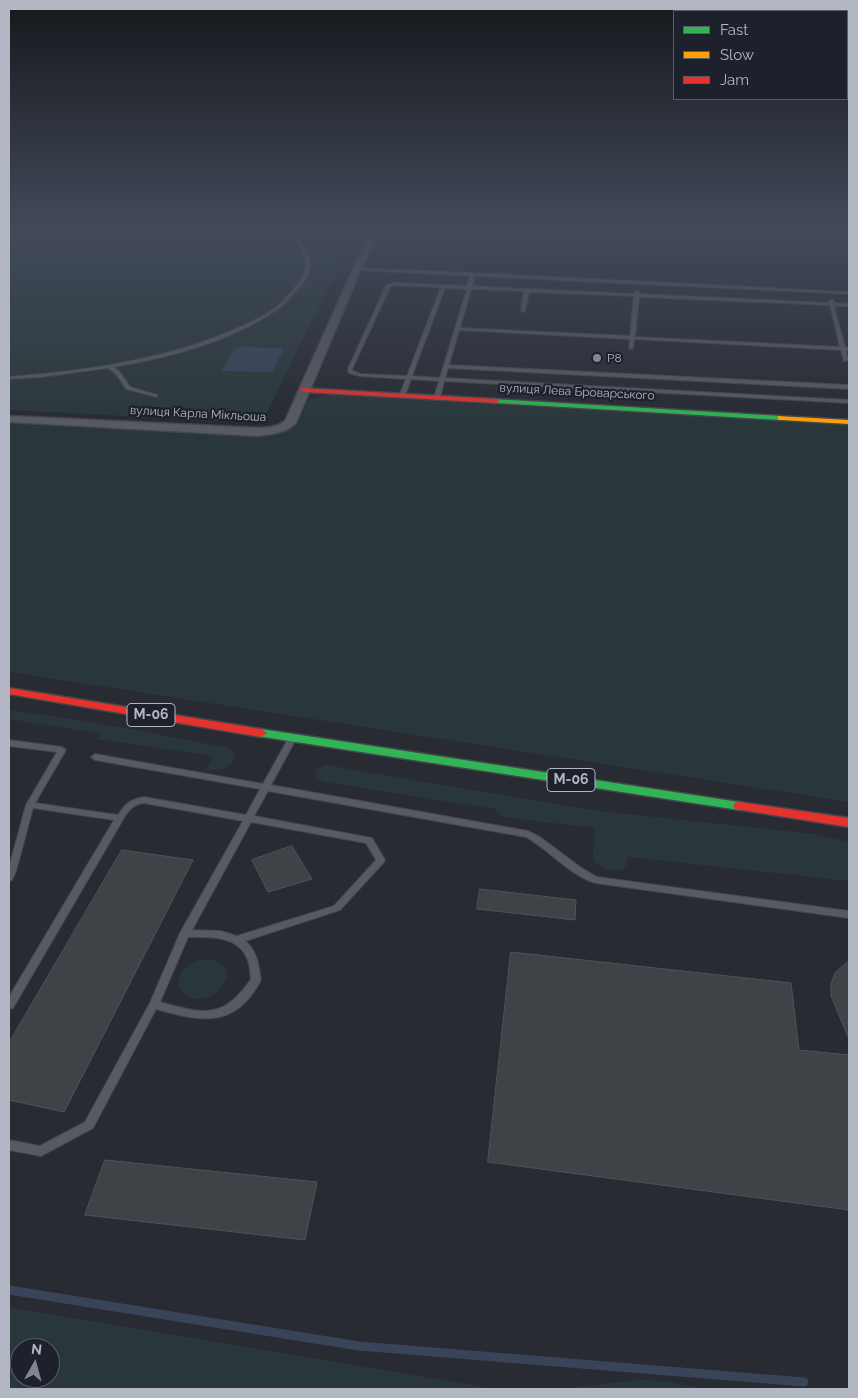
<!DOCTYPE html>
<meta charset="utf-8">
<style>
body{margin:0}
#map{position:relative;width:858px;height:1398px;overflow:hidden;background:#282b32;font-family:Raleway,sans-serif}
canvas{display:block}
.frame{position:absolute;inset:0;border:10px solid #b2b7c3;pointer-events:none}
.legend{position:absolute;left:673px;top:10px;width:175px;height:90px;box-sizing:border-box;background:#1c212c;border:1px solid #585d68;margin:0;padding:6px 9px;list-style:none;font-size:15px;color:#b2b7c3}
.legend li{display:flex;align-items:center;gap:10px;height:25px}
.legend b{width:25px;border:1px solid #585d68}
.north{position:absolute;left:10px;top:1338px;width:50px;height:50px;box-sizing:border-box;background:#1c212c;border:1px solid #585d68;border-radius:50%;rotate:7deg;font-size:14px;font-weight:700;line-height:20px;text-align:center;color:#b2b7c3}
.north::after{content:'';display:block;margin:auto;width:18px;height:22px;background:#828690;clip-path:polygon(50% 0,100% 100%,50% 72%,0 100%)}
</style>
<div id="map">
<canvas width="858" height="1398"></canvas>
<div class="frame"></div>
<ul class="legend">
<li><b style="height:6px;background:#30b455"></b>Fast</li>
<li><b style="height:6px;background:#ff9f0a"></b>Slow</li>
<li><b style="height:6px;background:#e5322d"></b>Jam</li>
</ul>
<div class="north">N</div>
</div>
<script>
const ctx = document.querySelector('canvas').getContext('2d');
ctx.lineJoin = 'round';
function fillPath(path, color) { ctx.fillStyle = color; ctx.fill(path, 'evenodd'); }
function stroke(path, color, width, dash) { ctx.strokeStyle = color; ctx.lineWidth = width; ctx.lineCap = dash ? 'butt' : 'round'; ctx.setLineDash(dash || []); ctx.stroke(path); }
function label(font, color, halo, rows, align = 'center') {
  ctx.font = font + ' Raleway,sans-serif'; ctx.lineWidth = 4.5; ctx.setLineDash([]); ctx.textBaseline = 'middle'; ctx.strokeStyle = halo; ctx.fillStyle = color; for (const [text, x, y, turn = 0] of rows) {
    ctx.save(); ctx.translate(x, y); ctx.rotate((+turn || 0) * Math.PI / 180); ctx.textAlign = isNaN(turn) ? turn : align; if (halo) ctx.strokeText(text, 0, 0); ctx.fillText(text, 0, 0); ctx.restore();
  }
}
fillPath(new Path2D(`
 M 9,228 L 358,228 L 262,423 L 9,410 Z
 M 327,395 L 849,425 L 849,802 L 9,672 L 9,424 L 269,436 C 298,431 297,424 309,399 Z
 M 9,710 L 93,722 L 229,748 L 234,752 C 236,768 218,771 206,770 L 213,756 L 97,739 L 101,734 L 9,719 Z
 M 326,765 L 599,811 L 815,834 L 849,842 L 849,881 L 628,857 L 627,864 L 622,870 C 611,871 601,869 593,861 L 594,828 L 503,817 L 495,809 L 325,782 L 318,779 L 315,774 L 317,769 Z
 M 206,959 C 257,964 202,1025 179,986 C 177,970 191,961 206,959 Z
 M 9,1307 L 495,1389 L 9,1389 ZM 20,1348 L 50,1348 L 50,1378 L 20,1378 Z
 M 649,1379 L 709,1389 L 556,1389 Z`), '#2a373a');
fillPath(new Path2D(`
 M 240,347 L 284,348 L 272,372 L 222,371 L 234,349 Z`), '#394459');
stroke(new Path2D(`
 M 9,1290 L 359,1346 L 804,1382`), '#394459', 9);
const building = new Path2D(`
 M 292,846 L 312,879 L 268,892 L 252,860 Z
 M 122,850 L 193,860 L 64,1112 L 9,1100 L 9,1043 Z
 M 480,889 L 576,900 L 575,920 L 477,909 Z
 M 511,952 L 791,983 L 799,1050 L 849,1055 L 849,1210 L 488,1162 Z
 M 849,961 L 849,1039 L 831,996 L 831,984 L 835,973 Z
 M 105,1160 L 317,1182 L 305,1240 L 85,1215 Z`);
fillPath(building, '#3f4247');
stroke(building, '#4f535a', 1);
const lane = new Path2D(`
 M 285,228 L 289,228 C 297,237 309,250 310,264 C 311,275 302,285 294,293 C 289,299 284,305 278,309 C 231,342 168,358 113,367 L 120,372 L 130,387 L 157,395 L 157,397 L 126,389 L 116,374 L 108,368 L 41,377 L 9,379 L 9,377 C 82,371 157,361 226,333 C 243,326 261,318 276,307 C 281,303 285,298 290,293 C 297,285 306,276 306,264 C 305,250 293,238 285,228 Z
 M 356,268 L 473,273 L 849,292 L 849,294 L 475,276 L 472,286 L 525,289 L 527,288 L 529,289 L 635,294 L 635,291 L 637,291 L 639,292 L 639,294 L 829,303 L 829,301 L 831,300 L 833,300 L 834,303 L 849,304 L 849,306 L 834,306 L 845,347 L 849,348 L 849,350 L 846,350 L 848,360 L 844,361 L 841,350 L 634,339 L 633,348 L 631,349 L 629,348 L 630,339 L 459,330 L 449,365 L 849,385 L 849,389 L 448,368 L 445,378 L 849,400 L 849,403 L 444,381 L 440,398 L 437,400 L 434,398 L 439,381 L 411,379 L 405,396 L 400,397 L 399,396 L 406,379 L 360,376 L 349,373 L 348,369 L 386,286 L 394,283 L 467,286 L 470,276 L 357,270 L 356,270 ZM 394,285 L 441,287 L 407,376 L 361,374 L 353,371 L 352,369 L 390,287 ZM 445,288 L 467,289 L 440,378 L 412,376 ZM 471,289 L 524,291 L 521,311 L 523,312 L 525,311 L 529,292 L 634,296 L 630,336 L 460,328 ZM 639,297 L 830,305 L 840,347 L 635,337 Z
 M 292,736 L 296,739 L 271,785 L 528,831 L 540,837 L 580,867 L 597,877 L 849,911 L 849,918 L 595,883 C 570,875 549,850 526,837 L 268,791 L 254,816 L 372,838 L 385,860 L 384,862 L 340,910 L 245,941 C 257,950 259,966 261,980 C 235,1029 202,1022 156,1009 L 93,1128 L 41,1156 L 9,1150 L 9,1140 L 40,1146 L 85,1122 L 150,1003 L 180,933 L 243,821 L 144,803 C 135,804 130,808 125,816 L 13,1008 L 9,1009 L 9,997 L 114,820 L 33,808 L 16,871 L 12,880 L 9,881 L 9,867 L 26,805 L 57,752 L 9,746 L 9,740 L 62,747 L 66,750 L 35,803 L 118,815 C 125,804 131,799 144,797 L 246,815 L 260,789 L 95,760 L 91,757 L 95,754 L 263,784 L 288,739 ZM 251,822 L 366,843 L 376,860 L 334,906 L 237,936 L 221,931 L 192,930 ZM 188,937 C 207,937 236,935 246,956 C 250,963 250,972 251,979 C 223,1020 203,1014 160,1002 Z`);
const street = new Path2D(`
 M 374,228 L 382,228 L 361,269 L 296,423 C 287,433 272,434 259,436 L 9,422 L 9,416 L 259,428 C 269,428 277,427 285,421 L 353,269 Z`);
const fast = new Path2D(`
 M 493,399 L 781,416 L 785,418 L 781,420 L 496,403 L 493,403 Z
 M 261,729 L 739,802 L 743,803 L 745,806 L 743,809 L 739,810 L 257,736 L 255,733 L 257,730 Z`);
const slow = new Path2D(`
 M 778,416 L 849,420 L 849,424 L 781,420 L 778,420 Z`);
const jam = new Path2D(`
 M 301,388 L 496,399 L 500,401 L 496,403 L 304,392 L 300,390 Z
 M 9,688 L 261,729 L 267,733 L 261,737 L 9,694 Z
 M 739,802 L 849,818 L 849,827 L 735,809 L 733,806 L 735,803 Z`);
stroke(lane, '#44464b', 2);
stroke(street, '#44464b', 3);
stroke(fast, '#44464b', 3);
stroke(slow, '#44464b', 3);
stroke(jam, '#44464b', 3);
fillPath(lane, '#575a61');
fillPath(street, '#575a61');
fillPath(fast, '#30b455');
fillPath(slow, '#ff9f0a');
fillPath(jam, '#e5322d');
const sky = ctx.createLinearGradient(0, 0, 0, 424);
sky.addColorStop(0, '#16181c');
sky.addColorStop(0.54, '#424a5a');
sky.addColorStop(1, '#424a5a00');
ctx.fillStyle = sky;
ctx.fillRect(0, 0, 858, 424);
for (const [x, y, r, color] of [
 [597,358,5,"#828690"]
]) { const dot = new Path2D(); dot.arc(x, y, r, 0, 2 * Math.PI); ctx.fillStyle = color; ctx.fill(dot); stroke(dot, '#1c212c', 2); }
label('12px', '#b2b7c3', '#1c212c', [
 ["P8",607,358]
], 'left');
label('12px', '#b2b7c3', '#1c212c', [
 ["вулиця Лева Броварського",577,392,3],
 ["вулиця Карла Мікльоша",198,414,3]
]);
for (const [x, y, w] of [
 [151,715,48],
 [571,780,48]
]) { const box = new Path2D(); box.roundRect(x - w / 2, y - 11.5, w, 23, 4); ctx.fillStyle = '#1c212c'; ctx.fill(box); stroke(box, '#b2b7c3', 1); }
label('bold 14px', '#b2b7c3', null, [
 ["М-06",151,715],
 ["М-06",571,780]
]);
</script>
